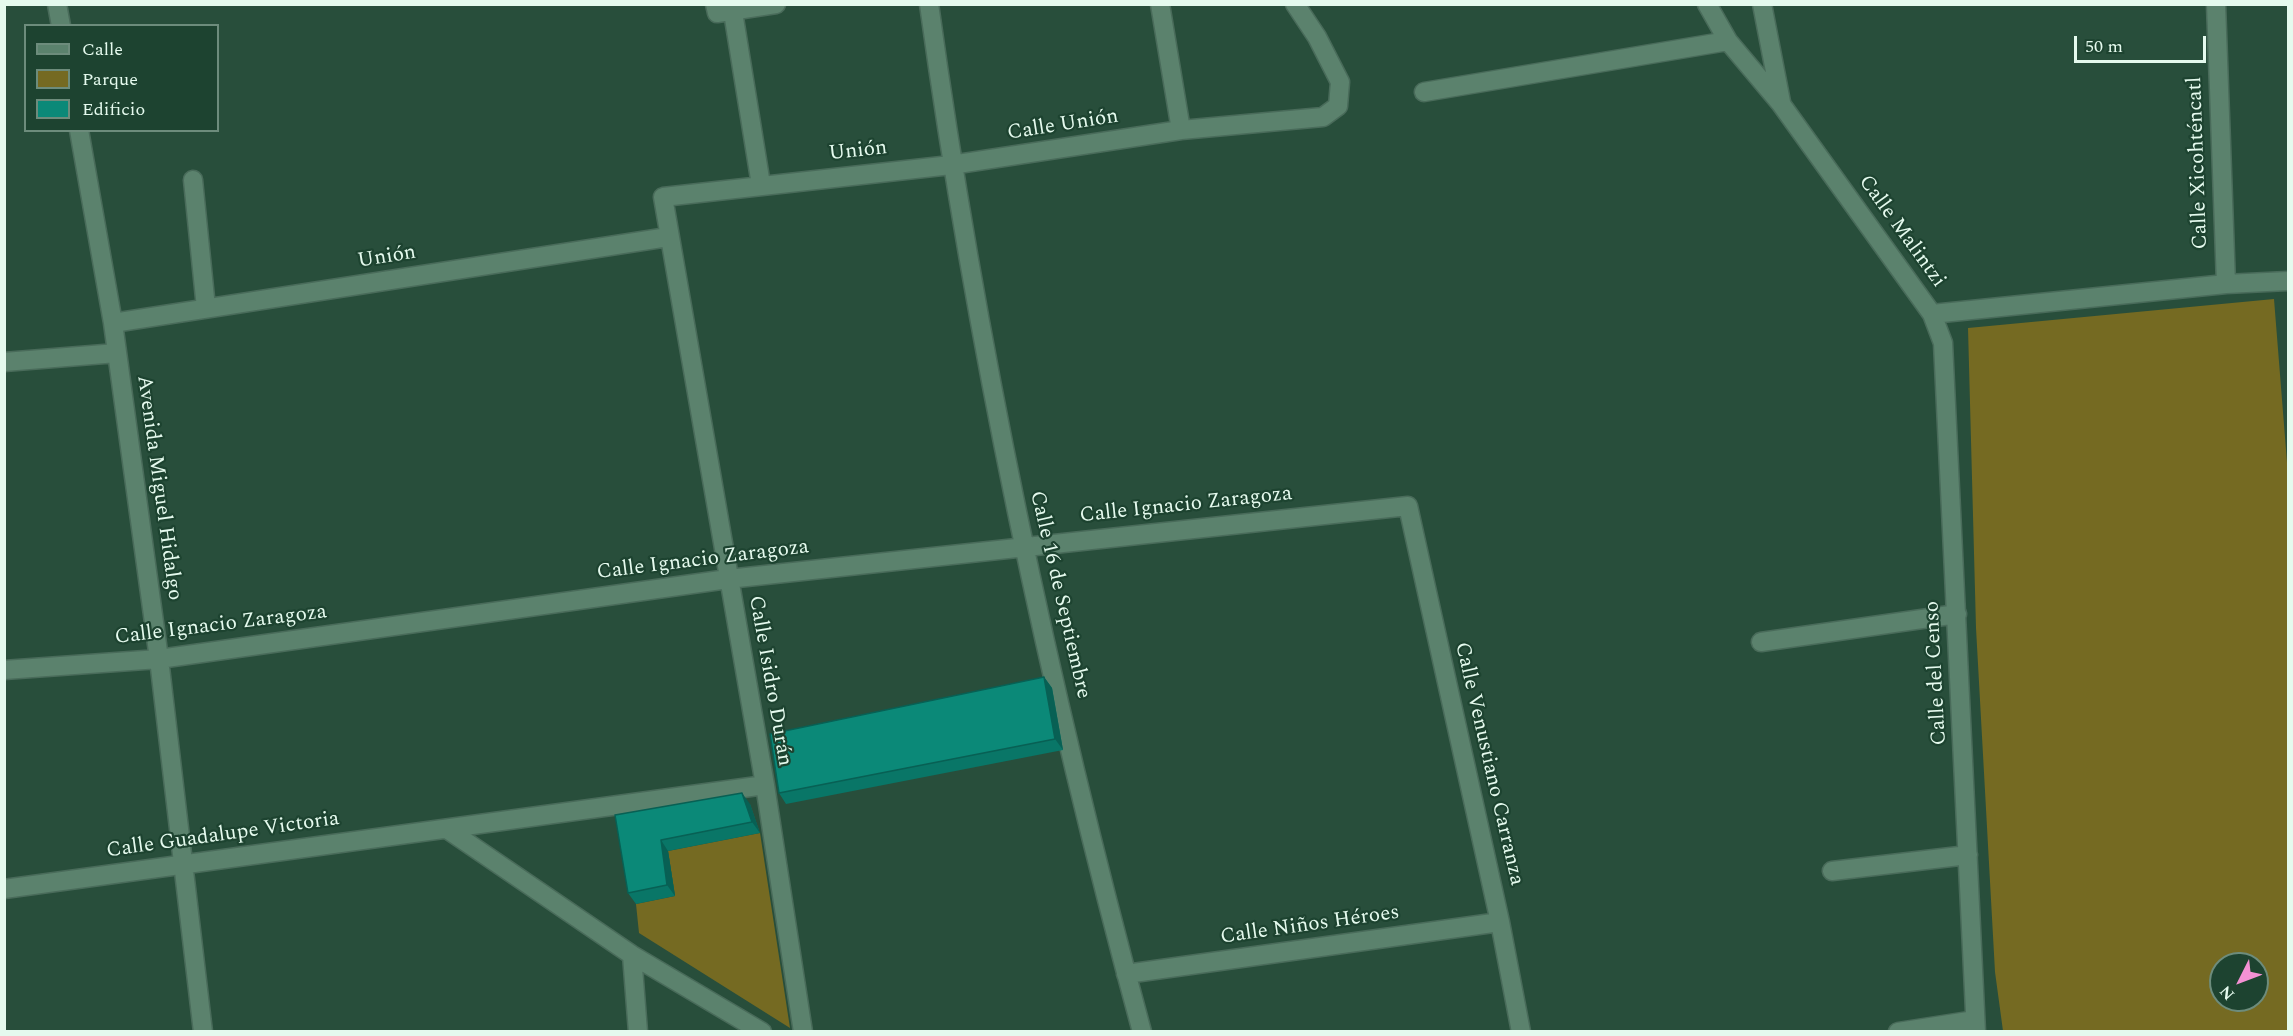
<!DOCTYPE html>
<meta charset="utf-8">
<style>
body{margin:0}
#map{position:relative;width:2293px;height:1036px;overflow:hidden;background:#284e3b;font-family:Spectral,serif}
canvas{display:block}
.frame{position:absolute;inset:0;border:6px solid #e5faee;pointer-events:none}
.legend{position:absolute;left:24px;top:24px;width:195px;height:108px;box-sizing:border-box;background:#1d4330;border:2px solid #6d8c7c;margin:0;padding:8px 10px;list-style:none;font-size:18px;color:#e5faee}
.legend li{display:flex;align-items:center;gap:12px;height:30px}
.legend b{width:30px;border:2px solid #6d8c7c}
.north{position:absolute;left:2209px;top:952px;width:60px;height:60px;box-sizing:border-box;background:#1d4330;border:2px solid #6d8c7c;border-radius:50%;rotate:228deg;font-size:16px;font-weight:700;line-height:24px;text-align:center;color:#e5faee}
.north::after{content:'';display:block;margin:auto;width:21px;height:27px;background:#f491d4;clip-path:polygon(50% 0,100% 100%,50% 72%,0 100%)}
.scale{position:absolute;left:2074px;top:36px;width:132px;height:27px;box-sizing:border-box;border:3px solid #e5faee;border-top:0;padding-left:8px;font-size:18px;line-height:21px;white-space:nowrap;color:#e5faee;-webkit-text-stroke:4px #1d4330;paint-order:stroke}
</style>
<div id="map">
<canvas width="2293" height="1036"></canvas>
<div class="frame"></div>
<ul class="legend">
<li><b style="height:8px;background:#5b826d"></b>Calle</li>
<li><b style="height:16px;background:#756a22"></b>Parque</li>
<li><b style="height:16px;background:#0b8978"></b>Edificio</li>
</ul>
<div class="north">N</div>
<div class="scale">50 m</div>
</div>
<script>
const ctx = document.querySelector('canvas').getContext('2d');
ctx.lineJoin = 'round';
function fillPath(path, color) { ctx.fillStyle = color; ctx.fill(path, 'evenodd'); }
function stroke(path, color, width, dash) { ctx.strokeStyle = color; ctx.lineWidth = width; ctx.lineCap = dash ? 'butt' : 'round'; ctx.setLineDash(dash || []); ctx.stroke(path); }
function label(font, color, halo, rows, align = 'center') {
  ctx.font = font + ' Spectral,serif'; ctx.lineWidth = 4.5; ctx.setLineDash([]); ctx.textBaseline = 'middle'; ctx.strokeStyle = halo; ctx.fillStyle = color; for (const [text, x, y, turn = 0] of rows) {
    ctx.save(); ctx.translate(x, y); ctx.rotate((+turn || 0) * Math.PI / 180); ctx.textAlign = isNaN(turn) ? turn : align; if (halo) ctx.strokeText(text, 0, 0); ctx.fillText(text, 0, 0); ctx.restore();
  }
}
fillPath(new Path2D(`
 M 2274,299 L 2288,475 L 2288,1031 L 2003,1031 L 1995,972 L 1976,628 L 1968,328 ZM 2221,964 L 2257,964 L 2257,1000 L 2221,1000 Z
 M 760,833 L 790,1028 L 639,933 L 636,904 L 675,896 L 668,851 Z`), '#756a22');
const minor = new Path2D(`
 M 57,4 L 61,26
 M 715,4 L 717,13 L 776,4
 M 929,4 C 977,351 1050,694 1142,1032
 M 1160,4 L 1181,130
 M 1707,4 L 1728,41 L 1781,104 L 1932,314 L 1943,343 L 1976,1032
 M 1762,4 L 1781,102
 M 2216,4 L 2226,284
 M 733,12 L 761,185
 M 1424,92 L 1728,41
 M 79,130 L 113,323 L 159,659 L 203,1032
 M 193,180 L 206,308
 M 1932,314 L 2226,284 L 2288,281
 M 113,323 L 668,237
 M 4,362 L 117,353
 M 1761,642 L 1957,614
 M 4,670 L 159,659 L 728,579 L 1408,506 L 1500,922 L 1521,1032
 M 447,829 L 632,955 L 762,1032
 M 1832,871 L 1968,855
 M 4,889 L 765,785
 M 632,955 L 638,1032
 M 1126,974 L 1500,922
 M 803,1032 L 765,785 L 663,197 L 951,165 L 1181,130 L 1323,117 L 1338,106 L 1340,82 L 1317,37 L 1295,4
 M 1898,1032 L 1975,1020`);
stroke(minor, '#496b5a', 21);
stroke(minor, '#5b826d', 18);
fillPath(new Path2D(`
 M 1044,677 L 1052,688 L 1063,750 L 786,804 L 779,793 Z
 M 750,804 L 760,833 L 668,851 L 675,896 L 636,904 L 628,893 L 615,815 Z`), '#097667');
fillPath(new Path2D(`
 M 1044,677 L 1052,688 L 1063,750 L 1055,739 Z
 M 742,793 L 750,804 L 760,833 L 752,822 Z
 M 661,840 L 668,851 L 675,896 L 667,885 Z`), '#086054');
const building = new Path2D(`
 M 1044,677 L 1055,739 L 779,793 L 770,734 Z
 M 742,793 L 752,822 L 661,840 L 667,885 L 628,893 L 615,815 Z`);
fillPath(building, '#0b8978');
stroke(building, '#086054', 1.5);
label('21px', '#e5faee', '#1d4330', [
 ["Calle Unión",1063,126,-9],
 ["Unión",858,152,-6],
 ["Calle Xicohténcatl",2199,163,-92],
 ["Calle Malintzi",1901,232,54],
 ["Unión",387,258,-9],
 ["Avenida Miguel Hidalgo",158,488,82],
 ["Calle Ignacio Zaragoza",1186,506,-6],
 ["Calle Ignacio Zaragoza",703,561,-7],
 ["Calle 16 de Septiembre",1059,595,77],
 ["Calle Ignacio Zaragoza",221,626,-7],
 ["Calle del Censo",1937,673,-93],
 ["Calle Isidro Durán",769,681,80],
 ["Calle Venustiano Carranza",1488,764,77],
 ["Calle Guadalupe Victoria",223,836,-8],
 ["Calle Niños Héroes",1310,926,-8]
]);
</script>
